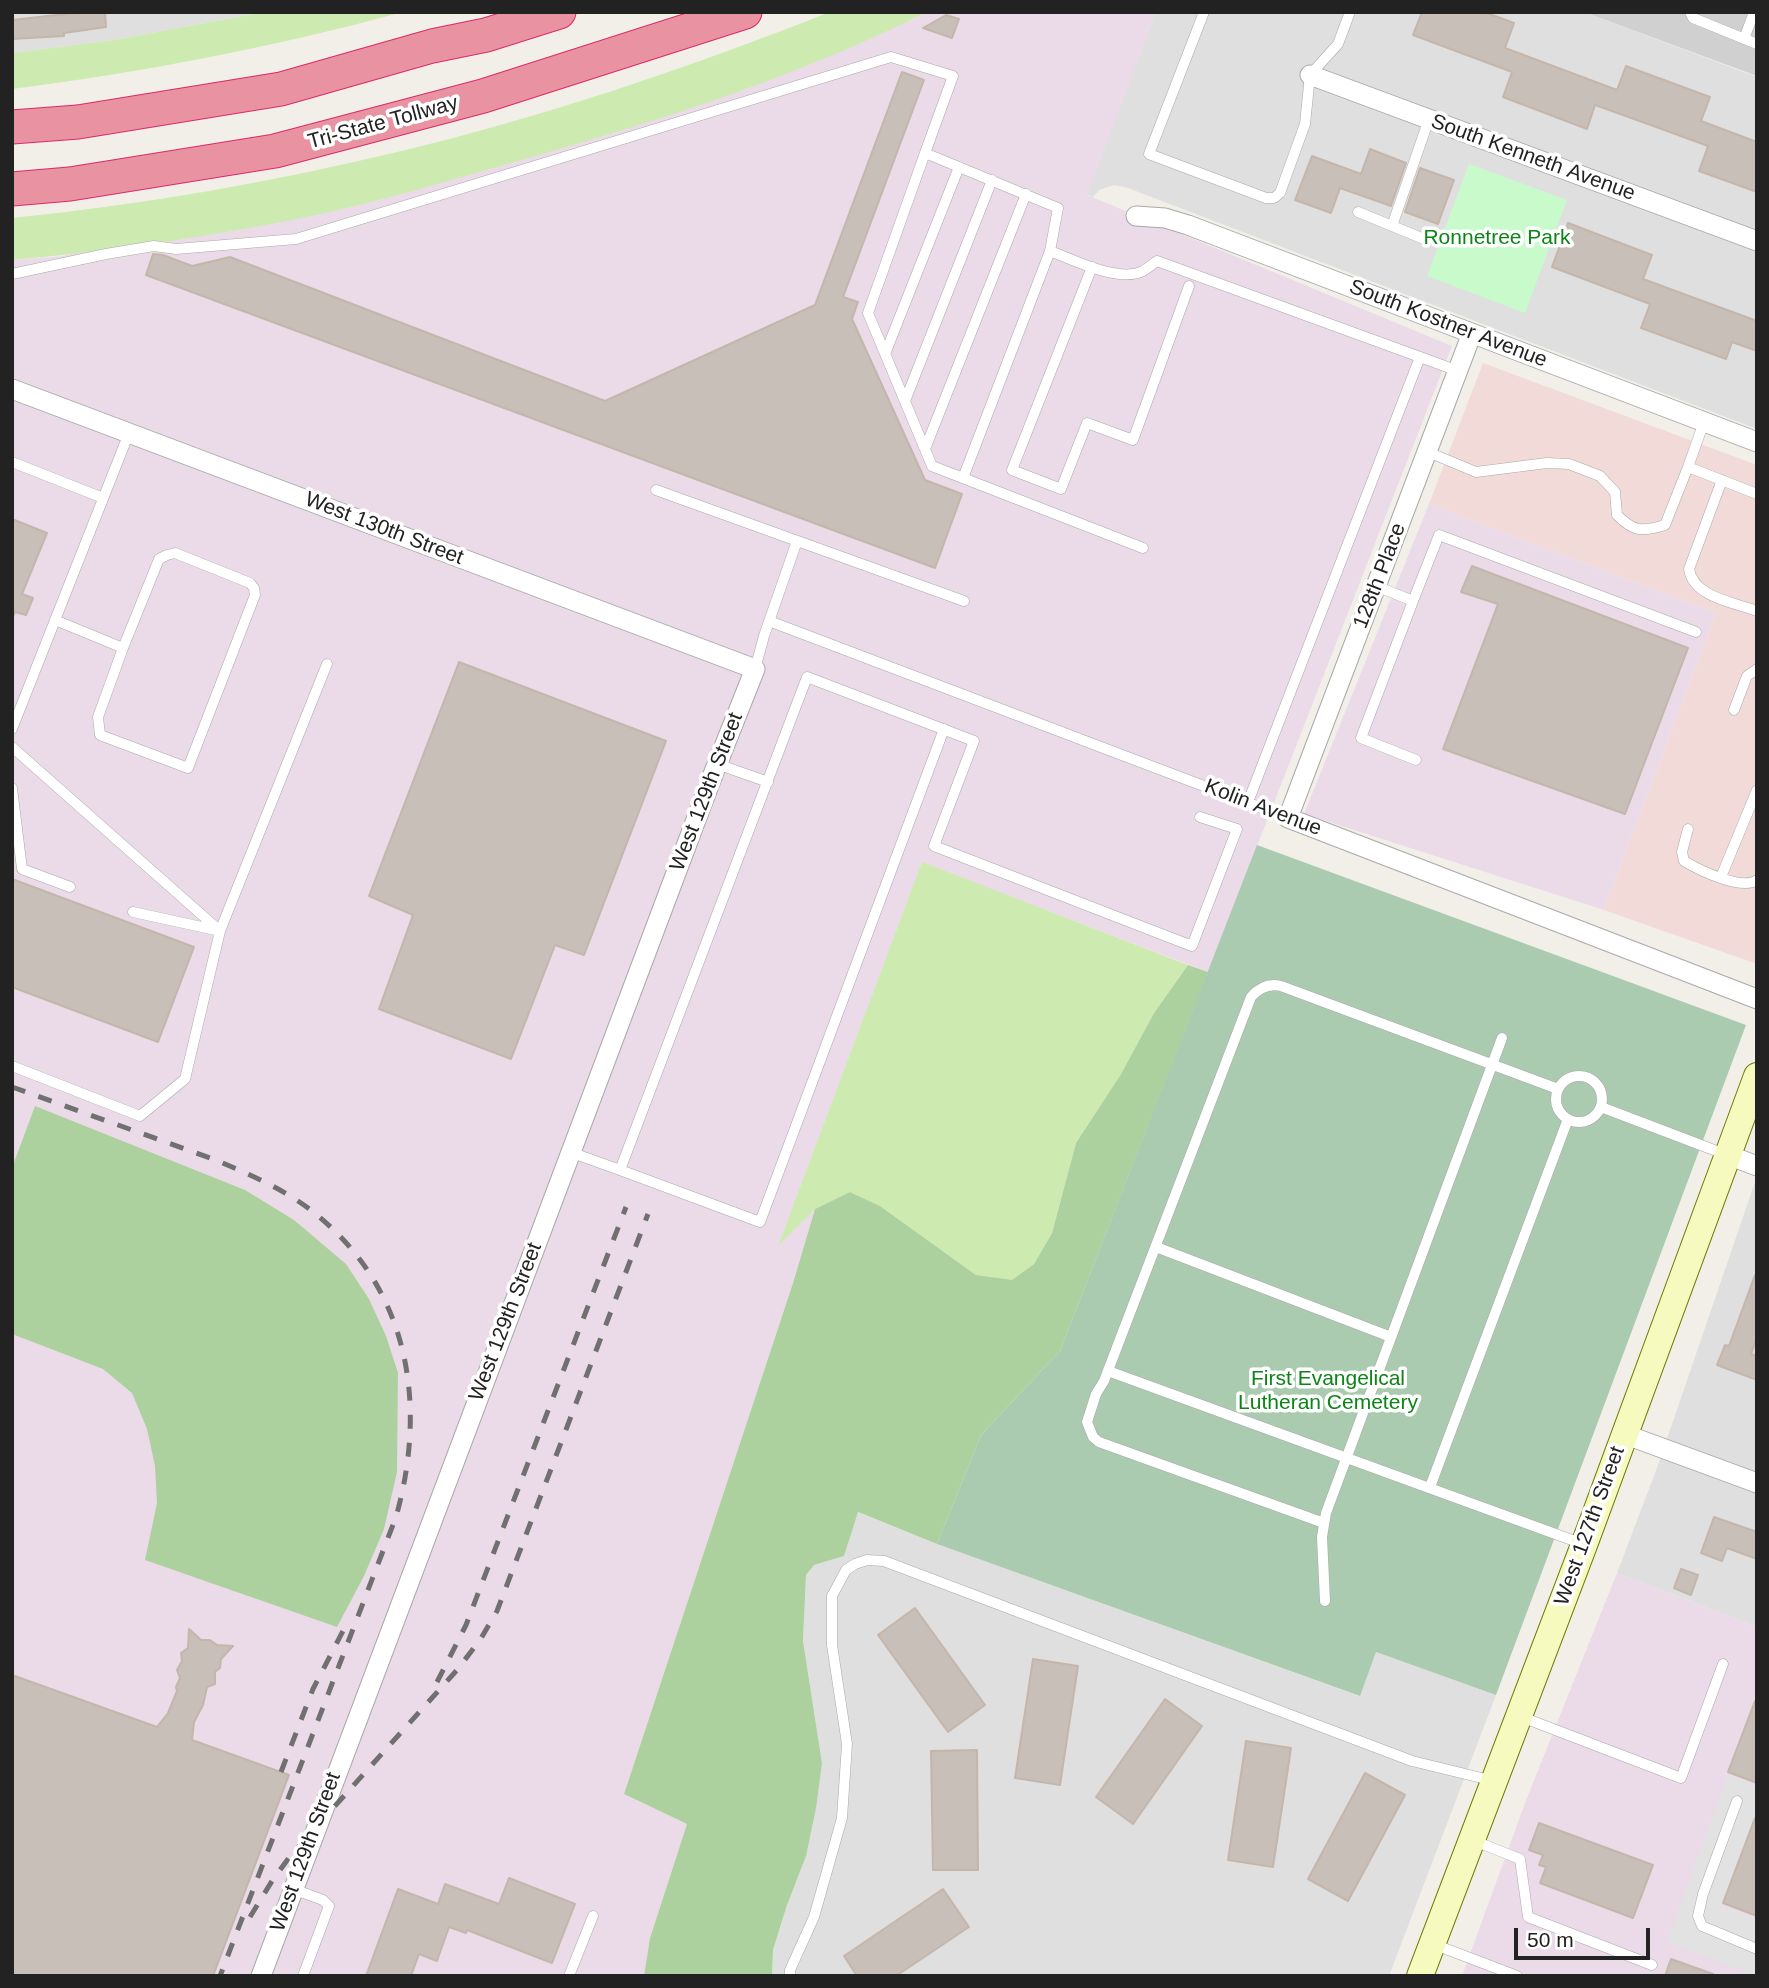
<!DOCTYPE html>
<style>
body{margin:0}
#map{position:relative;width:1769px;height:1988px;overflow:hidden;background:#f2efe9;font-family:Arial,sans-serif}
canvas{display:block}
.frame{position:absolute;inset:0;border:14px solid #222;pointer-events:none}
.scale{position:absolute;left:1514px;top:1928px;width:136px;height:32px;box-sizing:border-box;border:4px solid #222;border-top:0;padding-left:9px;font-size:21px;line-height:24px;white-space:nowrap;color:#222;-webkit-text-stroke:5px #fff;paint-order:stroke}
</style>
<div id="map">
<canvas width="1769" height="1988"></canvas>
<div class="frame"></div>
<div class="scale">50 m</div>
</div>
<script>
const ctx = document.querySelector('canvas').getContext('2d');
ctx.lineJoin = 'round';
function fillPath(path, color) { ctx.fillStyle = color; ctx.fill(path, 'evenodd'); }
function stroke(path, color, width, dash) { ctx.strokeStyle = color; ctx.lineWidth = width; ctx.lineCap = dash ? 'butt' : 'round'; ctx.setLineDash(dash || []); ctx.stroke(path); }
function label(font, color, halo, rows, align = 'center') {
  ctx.font = font + ' Arial,sans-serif'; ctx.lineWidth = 7; ctx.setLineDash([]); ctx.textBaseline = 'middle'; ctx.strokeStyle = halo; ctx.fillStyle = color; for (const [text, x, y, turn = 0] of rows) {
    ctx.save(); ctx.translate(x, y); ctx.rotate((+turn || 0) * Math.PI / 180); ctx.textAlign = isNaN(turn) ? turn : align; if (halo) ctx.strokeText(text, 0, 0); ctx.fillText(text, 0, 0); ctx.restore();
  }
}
fillPath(new Path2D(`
 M 12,12 L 264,12 L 114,40 L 12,53 Z
 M 1156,12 L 1584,12 L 1757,77 L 1757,429 L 1128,188 L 1114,185 L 1099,190 L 1093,197 L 1086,194 Z
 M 1757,1176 L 1757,1627 L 1617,1573 L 1657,1468 Z
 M 857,1512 L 937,1544 L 1359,1696 L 1376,1652 L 1496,1695 L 1389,1976 L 772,1976 L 773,1950 L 787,1905 L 822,1763 L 803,1641 L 806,1575 L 813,1565 L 844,1556 Z`), '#e0dfdf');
fillPath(new Path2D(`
 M 1483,363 L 1757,465 L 1757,964 L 1604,910 L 1716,613 L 1429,504 Z`), '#f2dad9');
fillPath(new Path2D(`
 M 927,12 L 1156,12 L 1087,195 L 1452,346 L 1208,972 L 922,863 L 779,1244 L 815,1209 L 793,1283 L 624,1794 L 687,1824 L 650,1938 L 644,1976 L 12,1976 L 12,260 L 63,256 L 909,21 Z
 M 1429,504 L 1716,613 L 1604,910 L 1304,814 Z
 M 1617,1573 L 1757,1627 L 1757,1976 L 1462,1976 L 1525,1803 Z`), '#ebdbe8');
fillPath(new Path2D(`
 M 1584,12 L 1757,12 L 1757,77 L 1757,76 Z`), '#d0d0d0');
fillPath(new Path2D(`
 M 264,12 L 403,12 C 274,47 145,72 12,89 L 12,53 L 114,40 Z
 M 830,12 L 927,12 C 799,76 662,120 525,159 C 458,178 389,199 321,214 C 221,235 114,251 12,260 L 12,218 C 139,205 268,183 393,153 C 541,118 688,68 830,12 Z
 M 922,862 L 1188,965 L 1154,1013 L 1121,1074 L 1076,1143 L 1052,1233 L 1034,1264 L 1012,1281 L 976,1275 L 880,1206 L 850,1192 L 815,1209 L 778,1246 Z`), '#cdebb0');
fillPath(new Path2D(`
 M 1188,965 L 1208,972 L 1060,1351 L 981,1435 L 937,1544 L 858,1512 L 844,1556 L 814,1565 L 806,1575 L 803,1641 L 822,1763 L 816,1808 L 806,1856 L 787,1905 L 773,1950 L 772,1976 L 644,1976 L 650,1938 L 687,1824 L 624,1794 L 793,1283 L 815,1209 L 850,1192 L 880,1206 L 976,1275 L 1012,1280 L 1034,1264 L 1052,1233 L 1076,1143 L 1121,1074 L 1154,1013 Z
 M 35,1106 L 245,1190 L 294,1220 L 346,1264 L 369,1299 L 386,1336 L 398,1373 L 397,1472 L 384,1529 L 364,1576 L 337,1627 L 145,1560 L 157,1503 L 155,1466 L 147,1429 L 132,1393 L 103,1369 L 12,1334 L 12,1168 Z`), '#add19e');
fillPath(new Path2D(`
 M 1257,845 L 1746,1025 L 1496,1695 L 1376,1652 L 1360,1696 L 937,1544 L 981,1435 L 1060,1351 Z`), '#aacbaf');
fillPath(new Path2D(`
 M 1469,164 L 1567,200 L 1525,313 L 1427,276 Z`), '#c8facc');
fillPath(new Path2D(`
 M 1728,1774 L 1757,1785 L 1757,1812 L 1721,1905 L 1757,1919 L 1757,1976 L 1667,1942 Z`), '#e2e2e2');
const building = new Path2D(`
 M 84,12 L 105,12 L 106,27 L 64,33 L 64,36 L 12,39 L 12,20 Z
 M 1422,12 L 1484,12 L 1514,23 L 1505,48 L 1617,90 L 1626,66 L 1710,97 L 1701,121 L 1757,142 L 1757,192 L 1699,171 L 1708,146 L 1659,128 L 1595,105 L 1587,129 L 1503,97 L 1512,72 L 1413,35 Z
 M 946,15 L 959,19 L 952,38 L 923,28 Z
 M 902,72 L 924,80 L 843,297 L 858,302 L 852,319 L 925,480 L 962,494 L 935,568 L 146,275 L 153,254 L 163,255 L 192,266 L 230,257 L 605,401 L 815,305 Z
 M 1370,149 L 1406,163 L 1391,206 L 1340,188 L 1331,213 L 1295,200 L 1312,156 L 1361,174 Z
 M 1420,168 L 1454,180 L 1438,224 L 1405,212 Z
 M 1568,223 L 1652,255 L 1643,279 L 1757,321 L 1757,351 L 1732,342 L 1726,359 L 1641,328 L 1650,304 L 1552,267 Z
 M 12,519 L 47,533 L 22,594 L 33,598 L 26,615 L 15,612 L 13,617 Z
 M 1472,566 L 1688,648 L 1625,814 L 1443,749 L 1498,604 L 1461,592 Z
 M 459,662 L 666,741 L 584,955 L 555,945 L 511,1059 L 379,1009 L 413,915 L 369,896 Z
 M 12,879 L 194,947 L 158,1042 L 12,987 Z
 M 1755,1275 L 1757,1275 L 1757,1338 L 1751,1354 L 1757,1356 L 1757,1380 L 1717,1365 L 1725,1345 L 1729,1346 Z
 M 1714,1517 L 1757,1532 L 1757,1559 L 1727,1548 L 1722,1561 L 1701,1553 Z
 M 1681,1569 L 1698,1575 L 1691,1595 L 1674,1588 Z
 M 915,1608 L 985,1705 L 948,1732 L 878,1635 Z
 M 189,1629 L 201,1640 L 210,1640 L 217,1645 L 233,1646 L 221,1659 L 220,1668 L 215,1672 L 215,1684 L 207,1687 L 203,1705 L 194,1722 L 192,1740 L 289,1775 L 213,1976 L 12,1976 L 12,1675 L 157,1727 L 168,1713 L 177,1691 L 176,1687 L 180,1678 L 177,1670 L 182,1661 L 181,1653 L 188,1648 Z
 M 1033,1659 L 1078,1666 L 1060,1785 L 1015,1778 Z
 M 1165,1699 L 1202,1726 L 1133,1824 L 1096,1797 Z
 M 1755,1701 L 1757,1701 L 1757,1783 L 1728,1772 Z
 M 1246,1741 L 1291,1748 L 1273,1867 L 1228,1860 Z
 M 977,1750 L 978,1870 L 933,1870 L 931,1751 Z
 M 1365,1773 L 1405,1795 L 1348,1901 L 1308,1879 Z
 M 1755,1818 L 1757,1818 L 1757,1916 L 1723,1903 Z
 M 1539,1823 L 1653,1865 L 1633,1918 L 1540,1883 L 1546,1867 L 1539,1865 L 1543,1855 L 1529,1850 Z
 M 509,1878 L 575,1904 L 552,1963 L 467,1930 L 466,1933 L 449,1927 L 437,1961 L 419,1954 L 411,1976 L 366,1976 L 398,1889 L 438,1904 L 445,1884 L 499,1904 Z
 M 943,1889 L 969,1927 L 896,1976 L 857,1976 L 844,1956 Z
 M 1671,1959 L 1713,1974 L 1713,1976 L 1665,1976 Z`);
fillPath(building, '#c7bfb8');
stroke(building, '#c4b6ab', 2);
const lane = new Path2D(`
 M 1204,12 L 1149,154 L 1266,198 L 1274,198 L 1280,193 L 1305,124 L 1310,75 L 1338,44 L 1350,12
 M 1690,12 L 1693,18 L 1757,44
 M 1744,39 L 1754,12
 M 1358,212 L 1424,239
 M 1392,226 L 1429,119
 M 1092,267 L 1012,470 L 1061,489 L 1087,423 L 1133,440 L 1189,286
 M 12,274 L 106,254 L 154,246 L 176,249 L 296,239 L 891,57 L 953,76 L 925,153
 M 885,354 L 959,167
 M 1420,357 L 1458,371
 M 905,401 L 992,180
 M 1704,422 L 1688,467 L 1757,494
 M 925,449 L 1026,194
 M 1428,452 L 1476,472 L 1547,463 L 1569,464 L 1600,476 L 1615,492 L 1617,515 C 1634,532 1642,532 1665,525 L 1688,467
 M 12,462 L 103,498
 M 963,478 L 1050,251
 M 1722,480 L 1689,569 C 1693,597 1733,602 1757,611
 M 656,490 L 964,601
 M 1143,548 L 932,466 L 868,313 L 925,153 L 1058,208 L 1050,251 C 1074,260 1118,283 1143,271 C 1148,268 1153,264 1157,261 L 1420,357 L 1248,802
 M 1376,586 L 1413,601 L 1439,535 L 1696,632
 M 1413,601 L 1361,738 L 1416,760
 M 55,620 L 123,648 L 98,717 L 100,735 L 188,768 L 255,595 L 254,588 L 250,583 L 175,553 L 167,555 L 159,559 L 123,648
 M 769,621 L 1288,818
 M 755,669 L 764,636 L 797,541
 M 1734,710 L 1747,676 L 1757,669
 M 12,729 L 129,433
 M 944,729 L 760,1222 L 620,1170 L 807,677 L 974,741 L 934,846 L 1192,946 L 1237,829 L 1200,817
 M 12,747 L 220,931 L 185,1079 L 140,1116 L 12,1066
 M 717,764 L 768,782
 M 12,788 L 22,869 L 70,887
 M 1688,829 L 1682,852 L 1684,861 C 1699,870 1742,891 1757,880
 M 1721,877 L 1757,790
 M 133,912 L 220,931 L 327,664
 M1556 1099a23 23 0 1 1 46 0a23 23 0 1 1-46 0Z
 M 1601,1107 L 1727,1155
 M 570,1152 L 620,1170
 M 1156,1247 L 1391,1337
 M 1108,1371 L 1583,1544
 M 1430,1487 L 1568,1119
 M 1324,1523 L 1099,1442 L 1093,1437 L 1087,1422 L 1096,1394 L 1104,1381 L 1251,997 C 1259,988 1269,983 1281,986 L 1558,1089
 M 1325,1601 L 1322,1537 L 1326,1513 L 1502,1038
 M 1519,1716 L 1681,1778 L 1723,1664
 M 1737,1801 L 1703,1894 L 1698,1916 L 1702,1926 L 1757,1949
 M 1472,1840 L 1520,1859 L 1528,1917 L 1652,1965
 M 293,1889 L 323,1900 L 329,1906 L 303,1976
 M 1433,1944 L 1517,1976
 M 569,1976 L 593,1916
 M 790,1976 L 790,1970 L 814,1917 L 842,1818 L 847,1744 L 832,1645 L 832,1596 L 846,1570 L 855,1564 L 867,1560 L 884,1561 L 1412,1761 L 1494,1781`);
const street = new Path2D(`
 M 1310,75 L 1757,241
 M 1136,216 L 1165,218 L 1188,225 L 1757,442
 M 1472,333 L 1288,818 L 1757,999
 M 12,389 L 755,669 L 714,772 L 261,1976
 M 1728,1155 L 1757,1166
 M 1624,1434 L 1757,1483`);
const secondary = new Path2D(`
 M 1420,1976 L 1584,1545 L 1757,1076`);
const highway = new Path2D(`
 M 12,127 L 78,122 L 281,89 L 432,46 L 486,35 L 559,12
 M 12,189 L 70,184 L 275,151 L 483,96 L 745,12`);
stroke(lane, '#a9a9a9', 11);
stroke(street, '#a9a9a9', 21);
stroke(secondary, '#707d05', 28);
stroke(highway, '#dc2a67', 35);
stroke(lane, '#fff', 10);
stroke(street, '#fff', 19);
stroke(secondary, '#f7fabf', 26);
stroke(highway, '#e892a2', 33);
stroke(new Path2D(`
 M 12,1087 L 213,1159 C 247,1173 282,1188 312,1211 C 409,1287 428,1403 396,1517 L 220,1976
 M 437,1682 L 466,1625 L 626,1207
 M 281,1772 L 313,1689 L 344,1629
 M 250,1917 L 272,1881 L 291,1855 L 457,1670 L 480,1640 L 497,1611 L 648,1214`), '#707070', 5, [14, 14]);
label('21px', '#222', '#fff', [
 ["Tri-State Tollway",383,123,-15],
 ["South Kenneth Avenue",1533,158,20],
 ["South Kostner Avenue",1448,324,21],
 ["West 130th Street",384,529,21],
 ["128th Place",1380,576,-69],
 ["West 129th Street",707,792,-69],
 ["Kolin Avenue",1263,808,21],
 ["West 129th Street",506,1322,-69],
 ["West 127th Street",1590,1526,-70],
 ["West 129th Street",306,1852,-70]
]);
label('21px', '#0c8416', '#fff', [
 ["Ronnetree Park",1497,238],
 ["First Evangelical",1328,1379],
 ["Lutheran Cemetery",1328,1403]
]);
</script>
